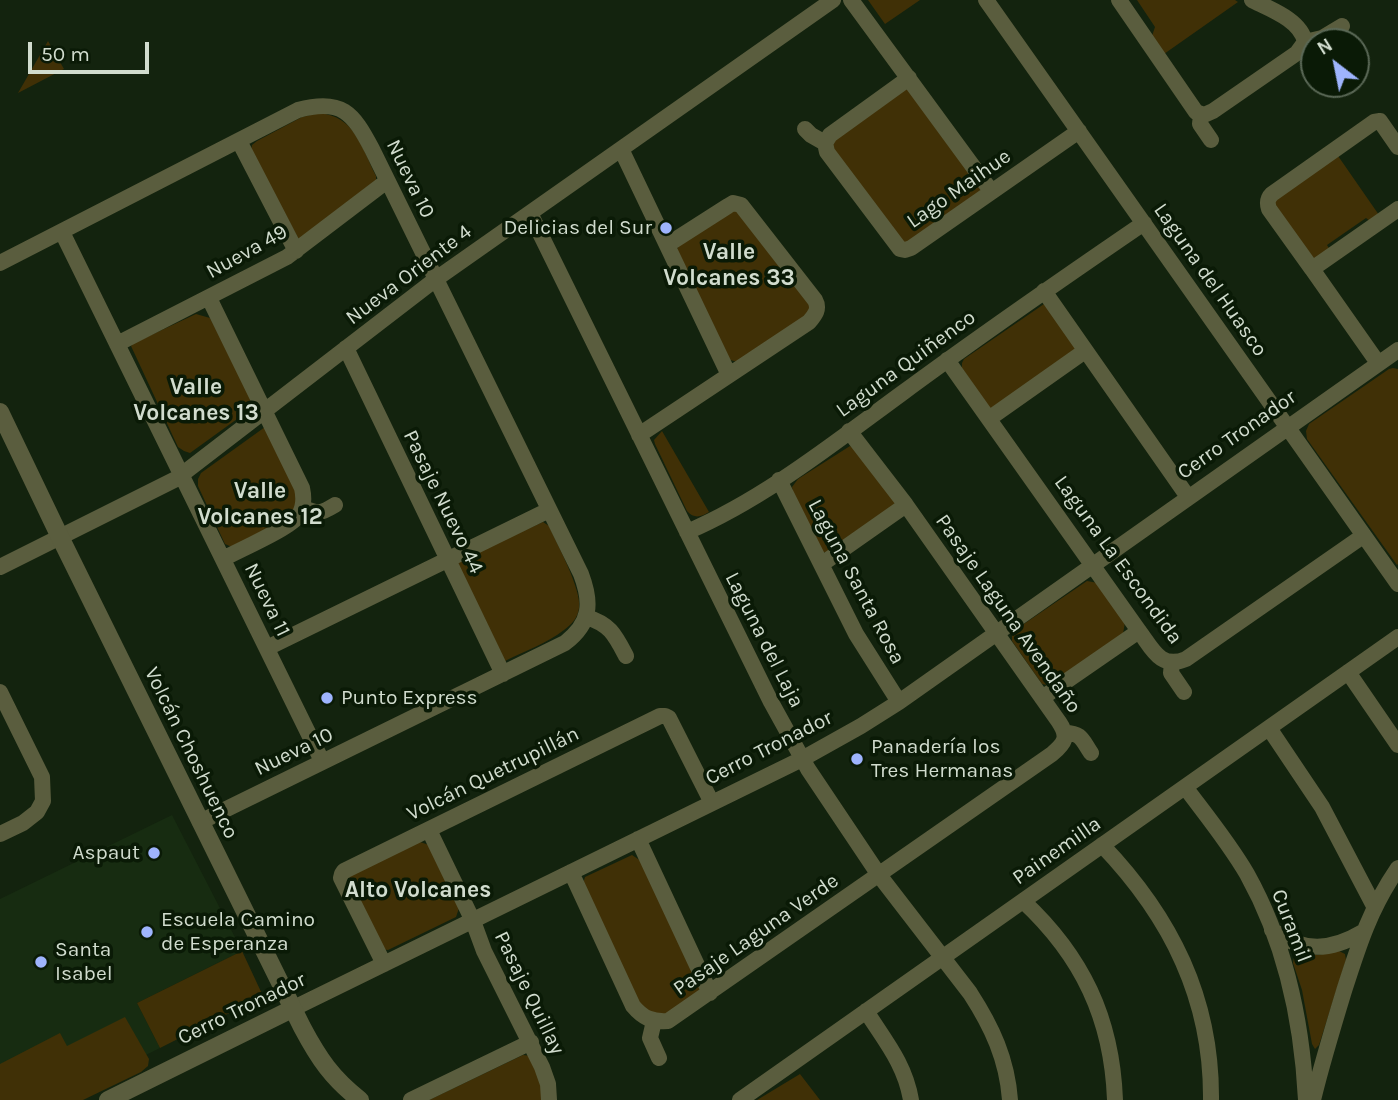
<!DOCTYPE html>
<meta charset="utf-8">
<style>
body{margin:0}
#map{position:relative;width:1398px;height:1100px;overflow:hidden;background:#13230e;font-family:Karla,sans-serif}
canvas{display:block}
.north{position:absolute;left:1300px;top:28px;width:70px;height:70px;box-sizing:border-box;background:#0a1a06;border:2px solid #5a6856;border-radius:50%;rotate:328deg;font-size:19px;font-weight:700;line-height:28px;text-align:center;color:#d1dcce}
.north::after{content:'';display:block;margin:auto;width:24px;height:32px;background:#9eb4fd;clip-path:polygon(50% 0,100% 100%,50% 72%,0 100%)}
.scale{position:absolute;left:28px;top:42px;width:121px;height:32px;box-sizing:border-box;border:4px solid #d1dcce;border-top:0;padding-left:9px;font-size:21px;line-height:24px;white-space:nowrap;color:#d1dcce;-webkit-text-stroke:5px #0a1a06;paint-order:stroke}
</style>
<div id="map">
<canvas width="1398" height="1100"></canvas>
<div class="north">N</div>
<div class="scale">50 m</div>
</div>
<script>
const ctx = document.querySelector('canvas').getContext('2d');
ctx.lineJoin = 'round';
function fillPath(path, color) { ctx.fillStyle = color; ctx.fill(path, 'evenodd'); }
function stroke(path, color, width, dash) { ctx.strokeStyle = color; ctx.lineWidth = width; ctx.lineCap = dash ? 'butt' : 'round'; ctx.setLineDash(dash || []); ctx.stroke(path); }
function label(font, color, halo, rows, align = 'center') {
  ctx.font = font + ' Karla,sans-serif'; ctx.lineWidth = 7; ctx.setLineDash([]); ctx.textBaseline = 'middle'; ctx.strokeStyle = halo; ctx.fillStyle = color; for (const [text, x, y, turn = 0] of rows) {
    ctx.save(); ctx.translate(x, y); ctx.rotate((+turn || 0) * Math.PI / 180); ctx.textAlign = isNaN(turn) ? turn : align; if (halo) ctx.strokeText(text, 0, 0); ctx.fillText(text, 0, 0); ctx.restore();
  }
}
fillPath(new Path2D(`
 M 172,815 L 242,951 L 137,1003 L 160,1048 L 55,1100 L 0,1100 L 0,899 Z`), '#172c11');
fillPath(new Path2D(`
 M 868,0 L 920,0 L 885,24 Z
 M 1137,0 L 1235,0 L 1238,2 L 1164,54 L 1152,36 L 1155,27 Z
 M 48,41 L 64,69 L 18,93 Z
 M 910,89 L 982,192 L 904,246 L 832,152 L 833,139 L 902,90 Z
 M 319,113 C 355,116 362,148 376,176 L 376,180 L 302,238 L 298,238 L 251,151 L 252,145 L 257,141 L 302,117 Z
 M 1336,153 L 1379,215 L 1370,221 L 1366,218 L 1327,245 L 1330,250 L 1315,260 L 1274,206 L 1273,198 Z
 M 735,208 L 812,302 L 808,315 L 738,362 L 730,360 L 676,252 L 679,244 Z
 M 1044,304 L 1078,350 L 990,409 L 962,368 L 962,363 L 964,359 Z
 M 196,314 L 210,318 L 247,389 C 252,401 252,403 244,414 L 190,453 L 184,451 L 178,447 L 131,346 L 134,343 Z
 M 1393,368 L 1398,369 L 1398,564 L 1397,565 L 1307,439 L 1306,431 L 1309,424 L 1389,369 Z
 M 265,427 L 295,484 L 297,505 L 290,517 L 232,547 L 225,544 L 198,486 L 198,479 L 201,473 Z
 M 662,431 L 709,512 C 701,517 694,519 687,511 L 655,444 L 654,440 Z
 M 850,446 L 853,447 L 894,500 L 895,504 L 828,553 L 823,552 L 793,492 L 792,487 L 798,479 Z
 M 543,522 L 549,526 C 557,544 582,590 579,608 C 578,618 571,625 564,630 C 547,643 525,651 505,661 L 458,565 L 459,560 Z
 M 1087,581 L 1098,583 L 1125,622 L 1123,634 L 1051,686 L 1042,684 L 1012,641 L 1012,635 L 1015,630 Z
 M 417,841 L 429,845 L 459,908 L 456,917 L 388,950 L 382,949 L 349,878 L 351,874 Z
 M 632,855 L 644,863 L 702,991 L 668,1016 L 642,1010 L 582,887 L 585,877 Z
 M 242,951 L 263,996 L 160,1048 L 137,1003 Z
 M 1339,951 L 1345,954 L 1346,960 L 1319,1045 L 1315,1049 L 1312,1044 L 1302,990 L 1293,963 L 1294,957 L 1299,953 L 1318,955 Z
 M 125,1017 L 149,1059 L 148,1066 L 141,1072 L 83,1100 L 0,1100 L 0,1064 L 60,1033 L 67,1046 Z
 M 523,1055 L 531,1056 L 535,1061 L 545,1100 L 429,1100 Z
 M 800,1074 L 820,1100 L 757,1100 Z`), '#403006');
stroke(new Path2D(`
 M 851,0 L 991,191
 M 986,0 L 1398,584
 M 1119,0 L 1196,112 L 1204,115 L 1213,111 L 1297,53 L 1305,42 C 1301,20 1270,9 1252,0
 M 1305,42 L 1322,38 L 1342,26
 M 1201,115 L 1200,124 L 1211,140
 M 805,129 L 811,135 L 825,143 L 827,152 L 900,249 L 905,250 L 911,248 L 1079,131
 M 239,141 L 296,251
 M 825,143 L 830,135 L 909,78
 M 1398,147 L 1380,121 L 1374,122 L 1272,194 C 1267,199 1267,203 1269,209 L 1312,269 L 1398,209
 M 621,149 L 729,375
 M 530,213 L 771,702 L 808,769 L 879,875 L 970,993 C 992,1027 1007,1059 1010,1100
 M 62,232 L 322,761
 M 0,263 L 298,110 C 342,98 353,113 372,149 L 581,574 C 592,603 591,623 565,643 L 200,822
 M 1312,269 L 1378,363
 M 1044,291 L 1188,497
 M 209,298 L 302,488 C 304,497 304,507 299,515 C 291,528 239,550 223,559
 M 117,344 L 287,257 L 387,181
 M 346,348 L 503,674
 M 947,360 L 1139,631 C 1152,648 1160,670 1186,659 L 1363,536
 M 990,418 L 1085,351
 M 639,435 L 809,322 C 815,315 820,309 815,300 L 741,205 L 733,203 L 728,206 L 667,245
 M 779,480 L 856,634 L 899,702
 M 303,508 C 319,514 320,514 335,505
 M 687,532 C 764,499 834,443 901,394 C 981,335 1062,279 1144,223
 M 822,564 L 906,505
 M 0,567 L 176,479 L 436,279 L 833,0
 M 586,617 C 610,624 615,635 626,656
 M 267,648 L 549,510
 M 1172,663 L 1171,673 L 1184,692
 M 1348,672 L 1398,745
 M 0,692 L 42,777 L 43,801 L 37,812 L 23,823 L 0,834
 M 1042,698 L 1139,631
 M 1269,728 L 1322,807 L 1374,906
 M 1065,733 C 1082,733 1082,740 1091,753
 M 1185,787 C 1206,815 1229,843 1247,874 C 1286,944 1302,1021 1306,1100
 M 429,830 L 473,921 L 484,951 L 542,1067 L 548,1084 L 549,1100
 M 638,839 L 710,993
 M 1102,845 C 1171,917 1212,999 1211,1100
 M 571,872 L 633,1006 C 643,1018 652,1022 668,1021 L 1052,754 C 1065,743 1069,737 1059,722 L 906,505 L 849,431
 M 1023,901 C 1082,956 1112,1018 1115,1100
 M 1272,930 C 1303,953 1331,951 1363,932
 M 384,964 L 341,878 L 342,874 L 344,871 L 660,716 L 665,716 L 669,718 L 712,803
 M 292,1009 L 802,759 L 861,726 L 899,702 L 1398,350
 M 866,1011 C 885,1041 905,1064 911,1100
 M 654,1021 L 650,1038 L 659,1058
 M 411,1100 L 531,1042
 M 740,1100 L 1398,637
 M 1313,1100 C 1322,1063 1333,1027 1344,991 C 1359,944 1370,909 1398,868`), '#5a5d3e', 16);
stroke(new Path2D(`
 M 0,412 L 60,537 L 302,1027 C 319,1059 332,1078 360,1100
 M 108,1100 L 292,1009`), '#5a5d3e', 18);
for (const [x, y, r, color] of [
 [666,228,7,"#9eb4fd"],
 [327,698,7,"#9eb4fd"],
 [857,759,7,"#9eb4fd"],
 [154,853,7,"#9eb4fd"],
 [147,932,7,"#9eb4fd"],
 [41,962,7,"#9eb4fd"]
]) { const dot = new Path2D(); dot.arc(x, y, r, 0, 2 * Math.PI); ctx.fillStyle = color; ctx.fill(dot); stroke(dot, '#0a1a06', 2.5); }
label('21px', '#d1dcce', '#0a1a06', [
 ["Nueva 10",410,179,64],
 ["Lago Maihue",959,189,-35],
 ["Nueva 49",247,252,-29],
 ["Nueva Oriente 4",409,275,-37],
 ["Laguna del Huasco",1210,280,55],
 ["Laguna Quiñenco",906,364,-36],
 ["Cerro Tronador",1237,435,-35],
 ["Pasaje Nuevo 44",443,502,64],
 ["Laguna La Escondida",1118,560,54],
 ["Laguna Santa Rosa",856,582,62],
 ["Nueva 11",267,600,64],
 ["Pasaje Laguna Avendaño",1008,614,55],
 ["Laguna del Laja",764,640,63],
 ["Cerro Tronador",769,748,-27],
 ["Nueva 10",294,752,-26],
 ["Volcán Choshuenco",191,753,64],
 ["Volcán Quetrupillán",493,774,-26],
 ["Painemilla",1057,851,-35],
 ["Curamil",1291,926,69],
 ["Pasaje Laguna Verde",756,935,-35],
 ["Pasaje Quillay",529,993,64],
 ["Cerro Tronador",242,1009,-26]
]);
label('21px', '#d1dcce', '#0a1a06', [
 ["Delicias del Sur",652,228,"right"],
 ["Punto Express",341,698],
 ["Panadería los",871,747],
 ["Tres Hermanas",871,771],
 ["Aspaut",140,853,"right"],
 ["Escuela Camino",161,920],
 ["de Esperanza",161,944],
 ["Santa",55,950],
 ["Isabel",55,974]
], 'left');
label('bold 23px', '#d1dcce', '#0a1a06', [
 ["Valle",729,252],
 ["Volcanes 33",729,278],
 ["Valle",196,387],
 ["Volcanes 13",196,413],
 ["Valle",260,491],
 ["Volcanes 12",260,517],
 ["Alto Volcanes",418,890]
]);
</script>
